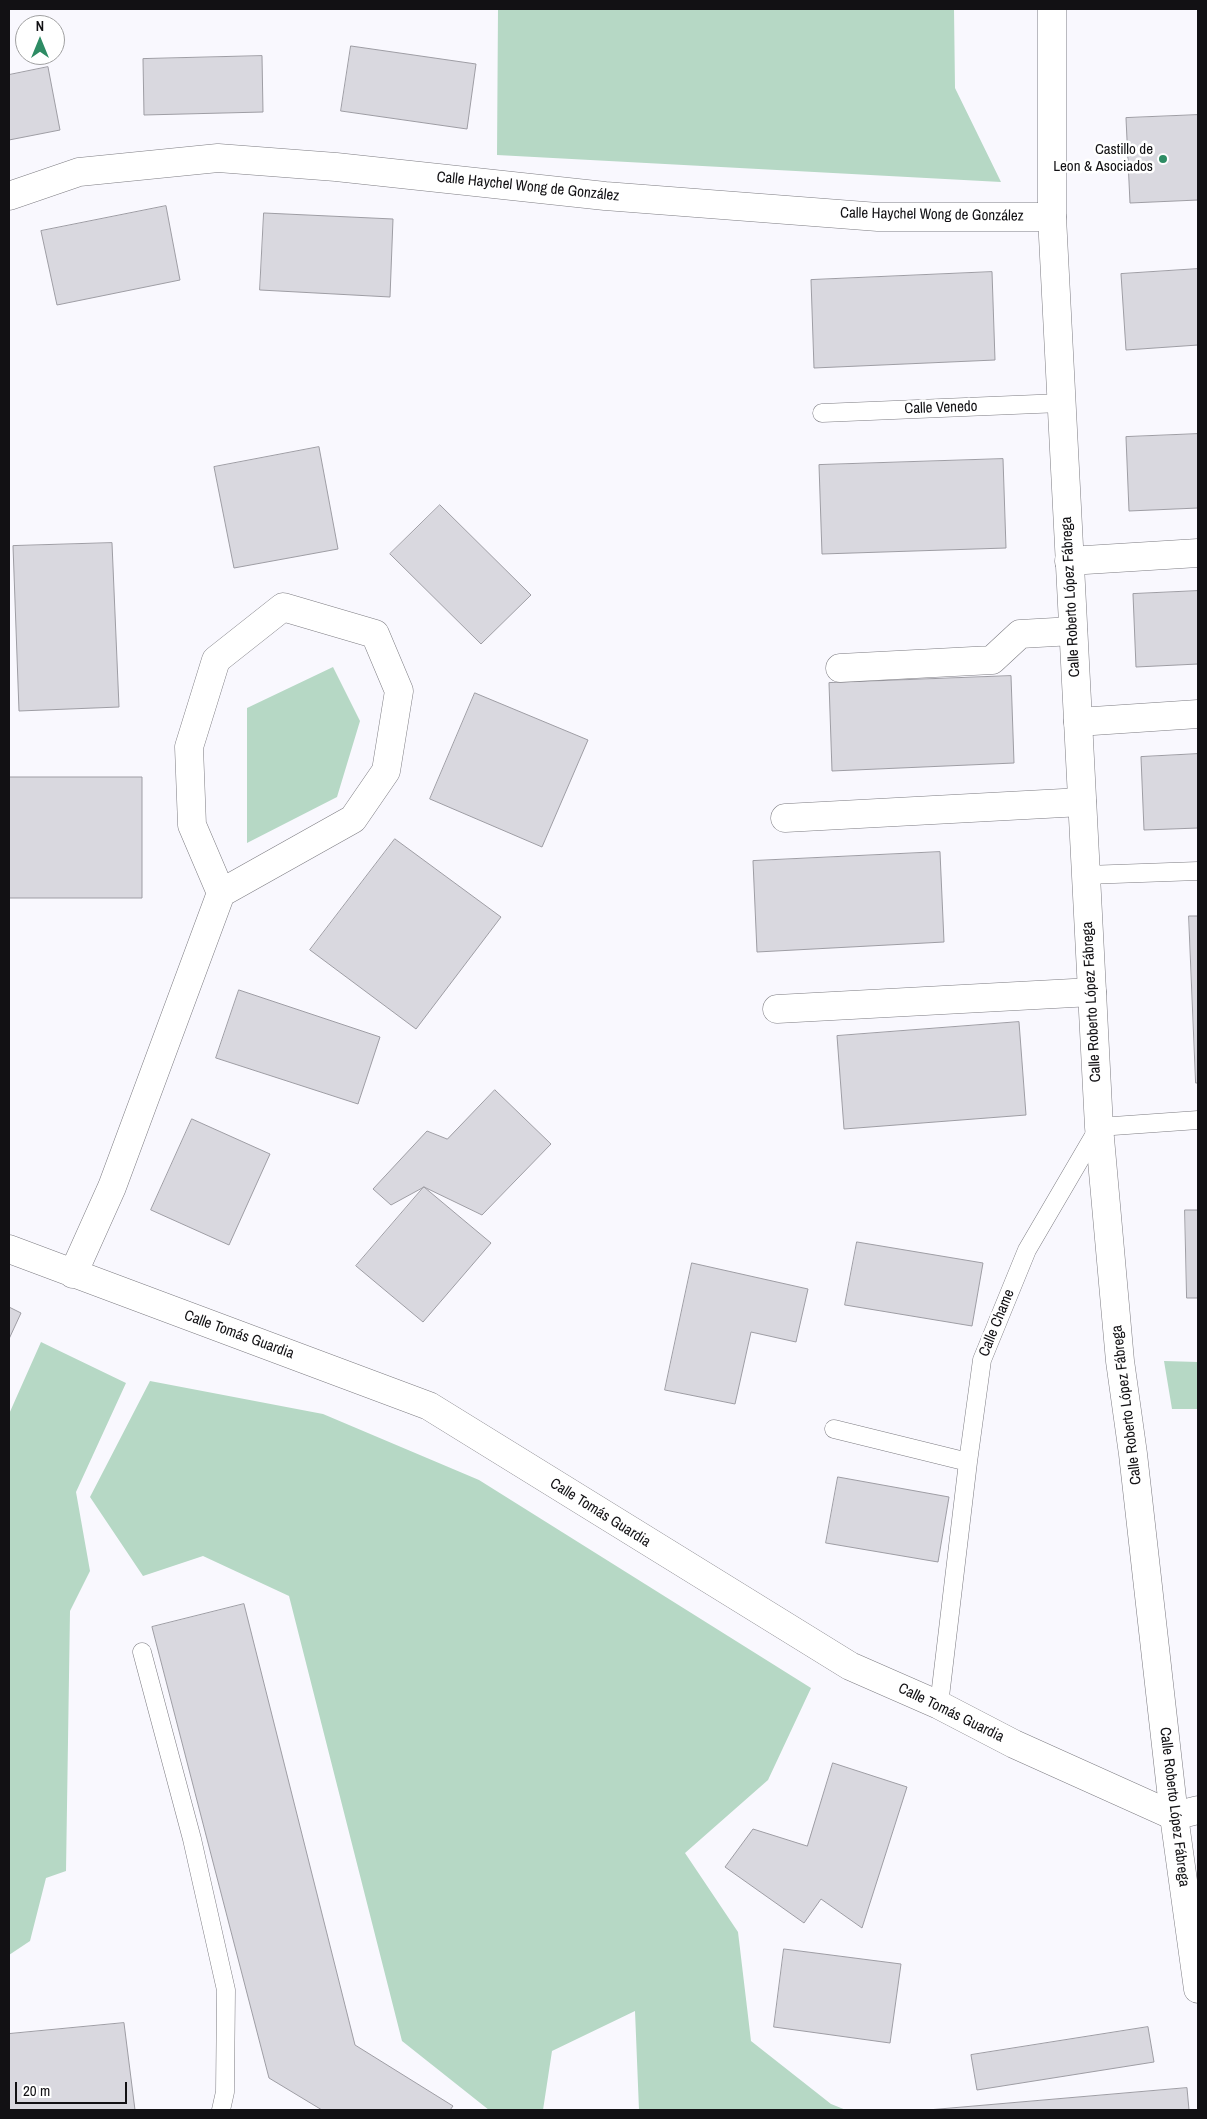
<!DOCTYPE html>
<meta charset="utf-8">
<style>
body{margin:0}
#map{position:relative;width:1207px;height:2119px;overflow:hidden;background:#f9f8fe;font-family:"Archivo Narrow",sans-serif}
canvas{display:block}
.frame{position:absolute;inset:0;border:10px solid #121114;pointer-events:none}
.north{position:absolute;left:15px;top:15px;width:50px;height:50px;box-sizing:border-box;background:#fff;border:1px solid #a0a0a1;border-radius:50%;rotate:0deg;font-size:14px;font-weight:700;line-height:20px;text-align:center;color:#121114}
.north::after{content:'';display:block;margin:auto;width:18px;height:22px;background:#2e8c64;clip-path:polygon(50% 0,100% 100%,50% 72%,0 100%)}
.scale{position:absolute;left:15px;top:2082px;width:112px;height:22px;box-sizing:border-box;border:2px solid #121114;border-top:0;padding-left:6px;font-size:15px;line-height:18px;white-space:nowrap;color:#121114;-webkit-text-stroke:4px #fff;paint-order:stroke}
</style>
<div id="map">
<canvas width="1207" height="2119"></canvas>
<div class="frame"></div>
<div class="north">N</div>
<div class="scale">20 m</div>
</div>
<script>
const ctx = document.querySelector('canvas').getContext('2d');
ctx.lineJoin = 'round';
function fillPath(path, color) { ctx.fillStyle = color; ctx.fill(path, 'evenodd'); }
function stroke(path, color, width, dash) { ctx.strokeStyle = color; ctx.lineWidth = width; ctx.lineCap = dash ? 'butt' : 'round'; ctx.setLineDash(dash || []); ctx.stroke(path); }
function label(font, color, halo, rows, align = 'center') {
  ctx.font = font + ' "Archivo Narrow",sans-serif'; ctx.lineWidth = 5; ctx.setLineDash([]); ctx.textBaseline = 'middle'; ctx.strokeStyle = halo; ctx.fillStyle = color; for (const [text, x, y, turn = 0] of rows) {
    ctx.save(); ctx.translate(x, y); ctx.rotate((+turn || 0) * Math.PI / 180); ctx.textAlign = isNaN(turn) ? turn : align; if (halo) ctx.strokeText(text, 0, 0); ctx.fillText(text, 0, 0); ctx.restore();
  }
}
fillPath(new Path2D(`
 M 498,9 L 954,9 L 955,88 L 1001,182 L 497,155 Z
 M 333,667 L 360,721 L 337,797 L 247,843 L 247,708 Z
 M 41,1342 L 126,1383 L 76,1492 L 90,1571 L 70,1611 L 66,1871 L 46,1878 L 30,1941 L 9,1955 L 9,1414 Z
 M 1164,1361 L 1198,1362 L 1198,1409 L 1172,1409 Z
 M 150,1381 L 323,1414 L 479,1480 L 811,1688 L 768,1780 L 685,1853 L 738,1932 L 751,2041 L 831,2104 L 846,2110 L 639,2110 L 635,2011 L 552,2051 L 543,2110 L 489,2110 L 402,2041 L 289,1596 L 203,1556 L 143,1576 L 90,1497 Z`), '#b6d8c5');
const building = new Path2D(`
 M 351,46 L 476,64 L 467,129 L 341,111 Z
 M 262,56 L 263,112 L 144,115 L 143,59 Z
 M 48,67 L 60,130 L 9,140 L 9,75 Z
 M 1198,115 L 1198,200 L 1130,203 L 1126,118 Z
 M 166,206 L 180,280 L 57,305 L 41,231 Z
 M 264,213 L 393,219 L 390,297 L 260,290 Z
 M 1198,269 L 1198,345 L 1126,350 L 1121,274 Z
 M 992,272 L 995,360 L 814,368 L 811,280 Z
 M 1198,434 L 1198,508 L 1129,511 L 1126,437 Z
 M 319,447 L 338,549 L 234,568 L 214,467 Z
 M 1003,459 L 1006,548 L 822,554 L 819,465 Z
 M 440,505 L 531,595 L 481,644 L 390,554 Z
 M 112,543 L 119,707 L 19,711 L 13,546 Z
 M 1198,591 L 1198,664 L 1136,667 L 1133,594 Z
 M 1011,676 L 1014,763 L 832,771 L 829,683 Z
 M 475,693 L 588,740 L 542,847 L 430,799 Z
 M 1198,754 L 1198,828 L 1144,830 L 1141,757 Z
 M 9,777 L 142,777 L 142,898 L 9,898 Z
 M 395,839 L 501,917 L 416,1029 L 310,950 Z
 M 940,852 L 944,942 L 757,952 L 753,861 Z
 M 1189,916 L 1198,916 L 1198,1083 L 1196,1083 Z
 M 239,990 L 380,1037 L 358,1104 L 216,1058 Z
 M 1019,1022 L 1026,1115 L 844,1129 L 837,1036 Z
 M 495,1090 L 551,1144 L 482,1215 L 424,1187 L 391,1205 L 373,1189 L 427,1131 L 447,1139 Z
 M 192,1119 L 270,1154 L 229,1245 L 151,1210 Z
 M 424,1187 L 491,1243 L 423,1322 L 356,1266 Z
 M 1185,1210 L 1198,1210 L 1198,1298 L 1187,1298 Z
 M 857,1242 L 983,1263 L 972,1326 L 845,1305 Z
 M 692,1263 L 808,1289 L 796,1342 L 751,1332 L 735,1404 L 665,1390 Z
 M 9,1307 L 21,1313 L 9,1339 Z
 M 838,1477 L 949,1497 L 938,1562 L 826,1543 Z
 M 244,1604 L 355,2045 L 453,2106 L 450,2110 L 322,2110 L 269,2078 L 152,1627 Z
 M 833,1763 L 907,1787 L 862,1928 L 821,1899 L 804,1923 L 725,1867 L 753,1829 L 807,1846 Z
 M 784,1949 L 901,1964 L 890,2043 L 774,2027 Z
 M 124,2023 L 135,2110 L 9,2110 L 9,2034 Z
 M 1148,2027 L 1154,2062 L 977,2090 L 971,2055 Z
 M 1187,2088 L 1189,2110 L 928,2110 Z`);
fillPath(building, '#d9d8df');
stroke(building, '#9e9da4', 1);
const lane = new Path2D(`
 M 822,413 L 1061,403
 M 1086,875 L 1198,871
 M 834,1429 L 968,1462 L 982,1360 L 1027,1250 L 1099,1127 L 1198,1120
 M 142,1652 L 192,1839 L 226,1990 L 225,2092 L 221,2110
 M 939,1705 L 968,1462`);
const street = new Path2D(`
 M 9,196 L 79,172 L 218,158 L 336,167 L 605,196 L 878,217 L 1052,217
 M 1069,561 L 1198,553
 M 840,668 L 992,660 L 1020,634 L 1073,631
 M 1078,722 L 1198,714
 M 785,818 L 1082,802
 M 777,1009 L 1092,992
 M 9,1249 L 429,1406 L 850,1666 L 939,1705 L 1014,1744 L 1174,1816 L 1198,1810
 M 73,1274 L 112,1187 L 221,893 L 192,825 L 189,747 L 216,660 L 283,607 L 375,634 L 399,691 L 386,771 L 353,819 L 221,893`);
const secondary = new Path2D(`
 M 1052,9 L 1052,217 L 1099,1127 L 1120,1361 L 1133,1454 L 1174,1816 L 1198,1989`);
stroke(lane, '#7d7c82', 19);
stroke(street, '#7d7c82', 29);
stroke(secondary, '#7d7c82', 29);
stroke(lane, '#fff', 18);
stroke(street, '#fff', 28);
stroke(secondary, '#fff', 28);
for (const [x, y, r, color] of [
 [1163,159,5,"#2e8c64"]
]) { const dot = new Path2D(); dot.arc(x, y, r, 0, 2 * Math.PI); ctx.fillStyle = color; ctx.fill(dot); stroke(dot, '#fff', 2); }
label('15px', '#121114', '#fff', [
 ["Castillo de",1153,150],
 ["Leon & Asociados",1153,167]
], 'right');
label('15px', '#121114', '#fff', [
 ["Calle Haychel Wong de González",528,187,6],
 ["Calle Haychel Wong de González",932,215,1],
 ["Calle Venedo",941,408,-2],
 ["Calle Roberto López Fábrega",1071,597,-93],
 ["Calle Roberto López Fábrega",1092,1002,-93],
 ["Calle Chame",997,1323,-68],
 ["Calle Tomás Guardia",239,1335,20],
 ["Calle Roberto López Fábrega",1127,1405,-97],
 ["Calle Tomás Guardia",600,1513,32],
 ["Calle Tomás Guardia",951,1713,26],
 ["Calle Roberto López Fábrega",1174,1807,83]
]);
</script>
